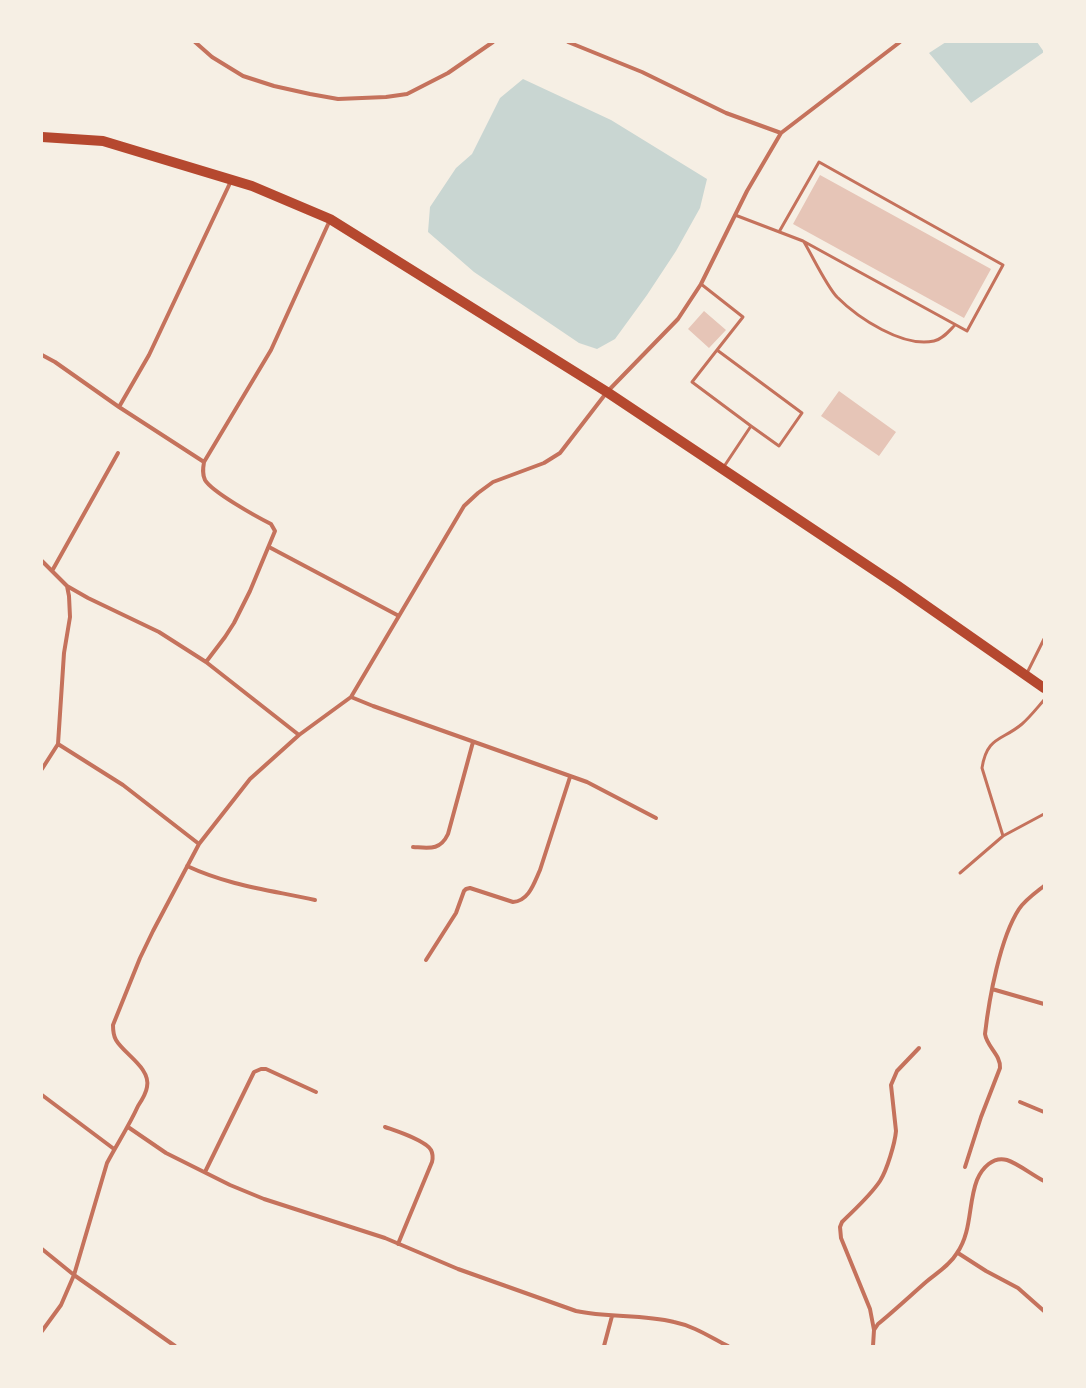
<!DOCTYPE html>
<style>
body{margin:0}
#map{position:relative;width:1086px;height:1388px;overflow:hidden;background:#f6efe4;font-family:"Fira Sans Condensed",sans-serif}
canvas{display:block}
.frame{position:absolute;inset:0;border:43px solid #f6efe4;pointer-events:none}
</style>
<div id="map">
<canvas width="1086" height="1388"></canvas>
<div class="frame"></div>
</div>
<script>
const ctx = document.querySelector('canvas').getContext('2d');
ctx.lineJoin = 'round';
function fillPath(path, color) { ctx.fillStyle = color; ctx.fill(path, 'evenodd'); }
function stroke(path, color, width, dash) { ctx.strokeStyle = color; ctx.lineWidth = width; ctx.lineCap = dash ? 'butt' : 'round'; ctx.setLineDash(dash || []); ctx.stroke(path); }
fillPath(new Path2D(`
 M 946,42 L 1037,42 L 1044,52 L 971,103 L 929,53 Z
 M 523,79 L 611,120 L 707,179 L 700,208 L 676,251 L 647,295 L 615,339 L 597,349 L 579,343 L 474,272 L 428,232 L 430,207 L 456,168 L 472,154 L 500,98 Z`), '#c9d6d2');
fillPath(new Path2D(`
 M 820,175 L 991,269 L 964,318 L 793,224 Z
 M 704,311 L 726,330 L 709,348 L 688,329 Z
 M 839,391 L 896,432 L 879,456 L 821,416 Z`), '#e6c5b7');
stroke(new Path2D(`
 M 735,215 L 803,241 L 967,331 L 1003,265 L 819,162 L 779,232
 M 804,242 C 813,257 826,285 837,297 C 858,318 903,348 934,341 C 943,339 949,331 955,325
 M 701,284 L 743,317 L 717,350
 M 723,468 L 751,426 L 692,382 L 717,350 L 802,413 L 779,446 L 751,426
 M 1027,673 L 1044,639
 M 1003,836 L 982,768 C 987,736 1002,741 1022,724 C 1030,717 1037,708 1044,700
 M 960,873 L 1003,836 L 1044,814`), '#c5725c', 3);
stroke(new Path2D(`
 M 195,42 L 212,57 L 243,76 L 274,86 L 310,94 L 338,99 L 386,97 L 407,94 L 448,73 L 493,42
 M 568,42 L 642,72 L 726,113 L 781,133
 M 42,355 L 55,362 L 119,407 L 204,462
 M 119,407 L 149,355 L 231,181
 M 269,547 L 399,616
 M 42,561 L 67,586 L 69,596 L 70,617 L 64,653 L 58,744 L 42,769
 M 52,571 L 118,453
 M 67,586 L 88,598 L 159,632 L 206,662 L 299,735
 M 206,662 L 225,637 L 234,623 L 250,591 L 275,531 L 271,524 C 257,517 212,492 205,480 C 202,474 203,468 204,462 L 271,350 L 330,220
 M 351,697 L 373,706 L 587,782 L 656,818
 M 58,744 L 123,785 L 199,844
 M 413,847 C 429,848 440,851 448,834 L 473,742
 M 187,866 C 230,886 270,890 315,900
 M 426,960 L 456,913 L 464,891 L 466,889 L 470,888 L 513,902 C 529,901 534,883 540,870 L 570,777
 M 992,989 L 1044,1004
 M 42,1095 L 114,1149
 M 1020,1102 L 1044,1112
 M 128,1127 L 166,1153 L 230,1185 L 264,1199 L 385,1238 L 458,1269 L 576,1311 C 609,1318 642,1314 674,1322 C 694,1326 710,1337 728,1346
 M 385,1127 C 396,1131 425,1140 431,1150 C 433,1154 433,1158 432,1162 L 398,1244
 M 965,1167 L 981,1117 L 1000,1068 C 1001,1055 987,1047 985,1034 C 989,999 1000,938 1019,909 C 1025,900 1035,893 1044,886
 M 205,1172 L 254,1072 L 261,1069 L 266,1069 L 316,1092
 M 42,1249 L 74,1275 L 175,1346
 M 958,1253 L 986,1271 L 1018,1288 L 1044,1311
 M 874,1330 L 870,1309 L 841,1238 L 840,1227 L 842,1222 C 855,1209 870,1196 880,1181 C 887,1170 895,1143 896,1131 L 891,1085 L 897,1071 L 919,1048
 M 42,1331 L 61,1305 L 74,1275 L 107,1163 C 117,1144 129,1126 138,1106 C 142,1100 146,1094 147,1087 C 151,1068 124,1054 116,1040 C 113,1035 113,1030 113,1025 L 140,958 L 153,931 L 199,844 L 250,779 L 299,735 L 351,697 L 464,506 L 478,493 L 493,482 L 544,463 L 560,453 L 607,392 L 678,319 L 701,284 L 747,191 L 781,133 L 900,42
 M 604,1346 L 612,1316
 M 873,1346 L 874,1330 L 878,1324 C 894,1311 910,1296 926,1282 C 937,1273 950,1265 957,1253 C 972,1232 968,1203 977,1180 C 982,1168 993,1156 1007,1160 C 1017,1163 1034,1176 1044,1181`), '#c5725c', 4);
stroke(new Path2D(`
 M 42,137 L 103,141 L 252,186 L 330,219 L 607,392 L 898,586 L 1044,688`), '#b5482f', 10);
</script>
